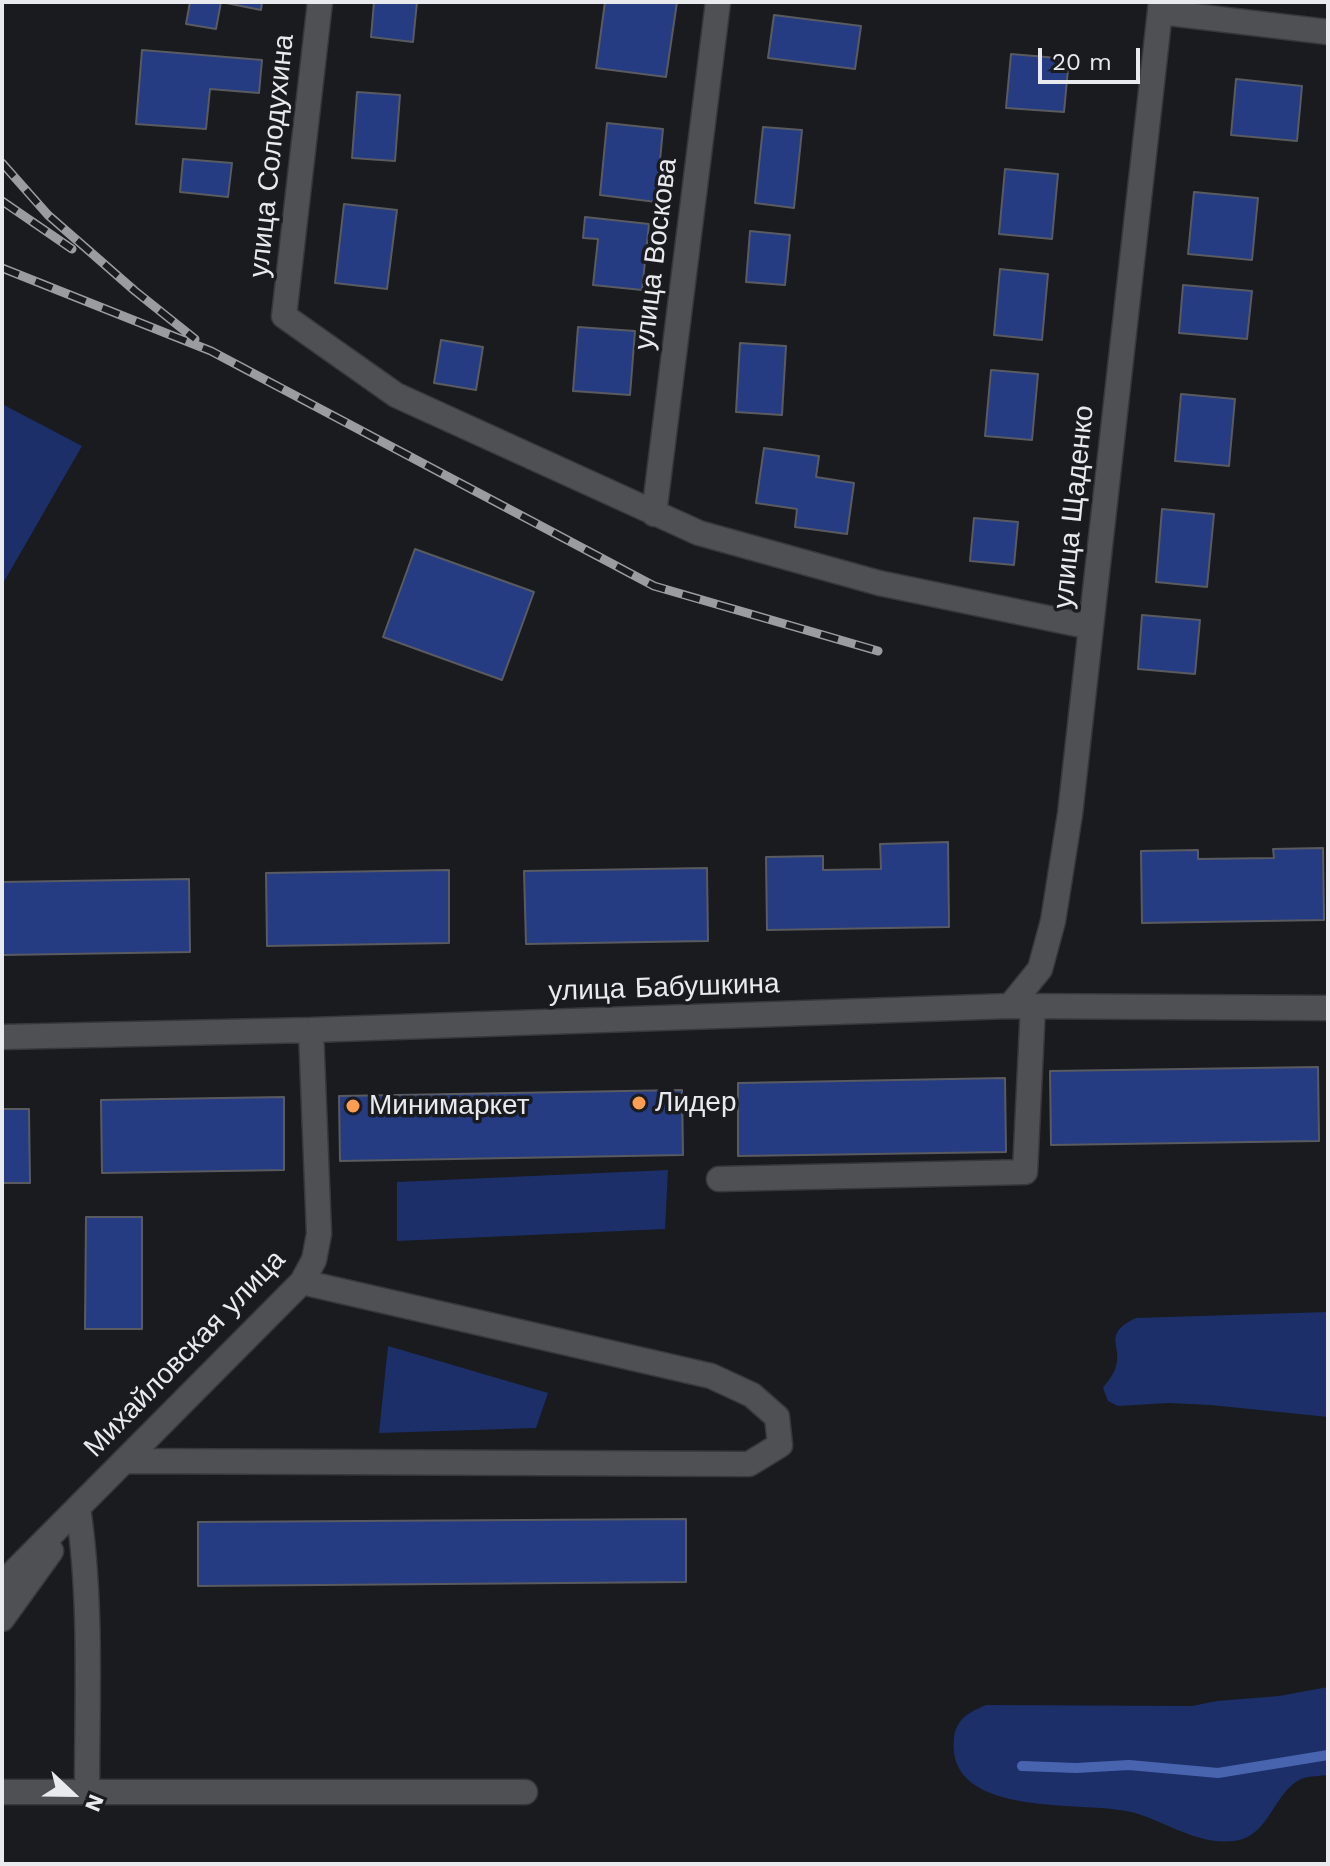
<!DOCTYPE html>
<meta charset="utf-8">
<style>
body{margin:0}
#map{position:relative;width:1330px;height:1866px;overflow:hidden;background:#191b1f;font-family:"Work Sans",sans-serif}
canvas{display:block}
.frame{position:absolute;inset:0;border:4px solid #e9eaed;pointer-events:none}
.north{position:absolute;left:32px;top:1754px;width:80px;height:80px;-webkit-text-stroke:6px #191b1f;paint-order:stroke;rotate:112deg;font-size:22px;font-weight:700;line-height:32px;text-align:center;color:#e9eaed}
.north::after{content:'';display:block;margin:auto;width:28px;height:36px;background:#e9eaed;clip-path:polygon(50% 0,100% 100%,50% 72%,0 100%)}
.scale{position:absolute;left:1038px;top:48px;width:102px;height:36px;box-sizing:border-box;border:4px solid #e9eaed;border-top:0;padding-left:10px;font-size:24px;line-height:28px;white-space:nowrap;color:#e9eaed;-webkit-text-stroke:6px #191b1f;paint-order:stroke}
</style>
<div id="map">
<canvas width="1330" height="1866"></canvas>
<div class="frame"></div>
<div class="north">N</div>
<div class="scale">20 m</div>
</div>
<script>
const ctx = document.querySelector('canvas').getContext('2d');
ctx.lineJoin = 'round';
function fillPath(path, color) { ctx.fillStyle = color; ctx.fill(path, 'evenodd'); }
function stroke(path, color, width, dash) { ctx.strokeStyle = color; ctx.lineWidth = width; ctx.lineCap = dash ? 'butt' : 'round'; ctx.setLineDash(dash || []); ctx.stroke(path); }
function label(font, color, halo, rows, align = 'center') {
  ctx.font = font + ' "Work Sans",sans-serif'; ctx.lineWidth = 7; ctx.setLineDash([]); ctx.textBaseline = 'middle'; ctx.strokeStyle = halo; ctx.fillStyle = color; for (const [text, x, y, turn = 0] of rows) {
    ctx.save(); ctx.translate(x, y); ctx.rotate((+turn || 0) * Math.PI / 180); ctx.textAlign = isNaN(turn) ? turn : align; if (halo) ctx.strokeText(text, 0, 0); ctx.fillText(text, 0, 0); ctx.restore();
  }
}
fillPath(new Path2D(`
 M 2,404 L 82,446 L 2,585 Z
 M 668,1170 L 665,1229 L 397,1241 L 397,1182 Z
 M 1328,1312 L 1328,1417 L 1211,1405 L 1168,1403 L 1118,1406 L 1108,1401 L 1103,1388 C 1106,1383 1111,1378 1114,1372 C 1126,1347 1099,1335 1136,1318 Z
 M 388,1346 L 548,1393 L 536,1428 L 379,1433 Z
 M 1328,1687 L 1328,1775 C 1320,1776 1311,1776 1304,1778 C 1274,1788 1271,1837 1234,1841 C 1198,1845 1168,1823 1135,1813 C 1089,1799 944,1822 954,1737 C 957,1718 970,1712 986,1705 L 1192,1706 L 1217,1701 L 1279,1696 Z`), '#1c2f69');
stroke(new Path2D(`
 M 1022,1766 L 1076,1768 L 1129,1765 L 1218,1773 L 1328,1755`), '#4964af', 10);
const building = new Path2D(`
 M 190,2 L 262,2 L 261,10 L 221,2 L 216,29 L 186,24 Z
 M 374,2 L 417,2 L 413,42 L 371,37 Z
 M 605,2 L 677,2 L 666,77 L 596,68 Z
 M 774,15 L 861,26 L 855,69 L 768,58 Z
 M 142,50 L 262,60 L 259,93 L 210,89 L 206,129 L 136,124 Z
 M 1011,54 L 1069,59 L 1064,112 L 1006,108 Z
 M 1236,79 L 1302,86 L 1297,141 L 1231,135 Z
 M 357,92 L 400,95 L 395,161 L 352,158 Z
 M 607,123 L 663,129 L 656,202 L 600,195 Z
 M 763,127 L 802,130 L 794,208 L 755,203 Z
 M 183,159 L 232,163 L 228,197 L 180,192 Z
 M 1005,169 L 1058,174 L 1052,239 L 999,234 Z
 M 1194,192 L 1258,198 L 1252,260 L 1188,254 Z
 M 344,204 L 397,210 L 387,289 L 335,283 Z
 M 585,217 L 649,224 L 642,290 L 593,285 L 598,239 L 583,238 Z
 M 750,231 L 790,235 L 785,285 L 746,282 Z
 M 1000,269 L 1048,274 L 1042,340 L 994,335 Z
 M 1183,285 L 1252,291 L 1247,339 L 1179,333 Z
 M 578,327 L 635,331 L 630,395 L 573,391 Z
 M 441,340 L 483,347 L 476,390 L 434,383 Z
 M 740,343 L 786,346 L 782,415 L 736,412 Z
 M 991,370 L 1038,374 L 1032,440 L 985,436 Z
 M 1181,394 L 1235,399 L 1229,466 L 1175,461 Z
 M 764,448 L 819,456 L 816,477 L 854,483 L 847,534 L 795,527 L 797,509 L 756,503 Z
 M 1162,509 L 1214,514 L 1207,587 L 1156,582 Z
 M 974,518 L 1018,522 L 1014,565 L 970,561 Z
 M 415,549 L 534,592 L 502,680 L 383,637 Z
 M 1142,615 L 1200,620 L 1195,674 L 1138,669 Z
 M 948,842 L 949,927 L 767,930 L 766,857 L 823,856 L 823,870 L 881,869 L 880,844 Z
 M 1323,848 L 1324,920 L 1142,923 L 1141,851 L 1198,850 L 1198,859 L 1274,858 L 1273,849 Z
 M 707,868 L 708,941 L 526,944 L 524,871 Z
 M 449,870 L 449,943 L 267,946 L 266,873 Z
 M 189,879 L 190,952 L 2,955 L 2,882 Z
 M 1318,1067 L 1319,1141 L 1051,1145 L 1050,1071 Z
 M 1005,1078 L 1006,1152 L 738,1156 L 738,1083 Z
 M 682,1090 L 683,1155 L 340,1161 L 339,1096 Z
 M 284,1097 L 284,1170 L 102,1173 L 101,1100 Z
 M 2,1109 L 29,1109 L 30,1183 L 2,1183 Z
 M 86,1217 L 142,1217 L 142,1329 L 85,1329 Z
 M 686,1519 L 686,1582 L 198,1586 L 198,1522 Z`);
fillPath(building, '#253b82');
stroke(building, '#595b60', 2);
const minor = new Path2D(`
 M 320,2 L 284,316 L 396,395 L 699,533 L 879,583 L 1091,627
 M 1160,12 L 1328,32
 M 654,514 L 718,2
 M 1010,1006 L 1040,969 L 1053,921 L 1070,814 L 1161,2
 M 2,1037 L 311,1030 L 1010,1006 L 1328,1008
 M 719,1179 L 1025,1172 L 1033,1006
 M 124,1461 L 749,1464 L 780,1445 L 777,1417 L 752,1395 L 711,1376 L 302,1282
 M 78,1508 C 92,1601 87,1698 87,1792
 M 2,1584 L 302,1282 L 314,1260 L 319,1234 L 311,1030
 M 2,1619 L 51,1551
 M 2,1792 L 525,1792`);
stroke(minor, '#36383c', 27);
stroke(minor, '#4f5053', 24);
const rail = new Path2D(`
 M 2,163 L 48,215 L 135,291 L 195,339
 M 2,201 L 72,249
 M 2,268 L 211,351 L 654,586 L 878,651`);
stroke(rail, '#9b9ca0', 9);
stroke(rail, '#191b1f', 6, [18]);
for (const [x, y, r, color] of [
 [639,1103,8,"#fc9e52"],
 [353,1106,8,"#fc9e52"]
]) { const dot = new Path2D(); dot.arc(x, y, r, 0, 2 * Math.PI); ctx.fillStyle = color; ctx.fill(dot); stroke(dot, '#191b1f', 3); }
label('28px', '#e9eaed', '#191b1f', [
 ["улица Солодухина",272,156,-84],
 ["улица Воскова",656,254,-83],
 ["улица Щаденко",1074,507,-84],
 ["улица Бабушкина",664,988,-2],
 ["Михайловская улица",185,1354,-46]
]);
label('28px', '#e9eaed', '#191b1f', [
 ["Лидер",655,1103],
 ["Минимаркет",369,1106]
], 'left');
</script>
